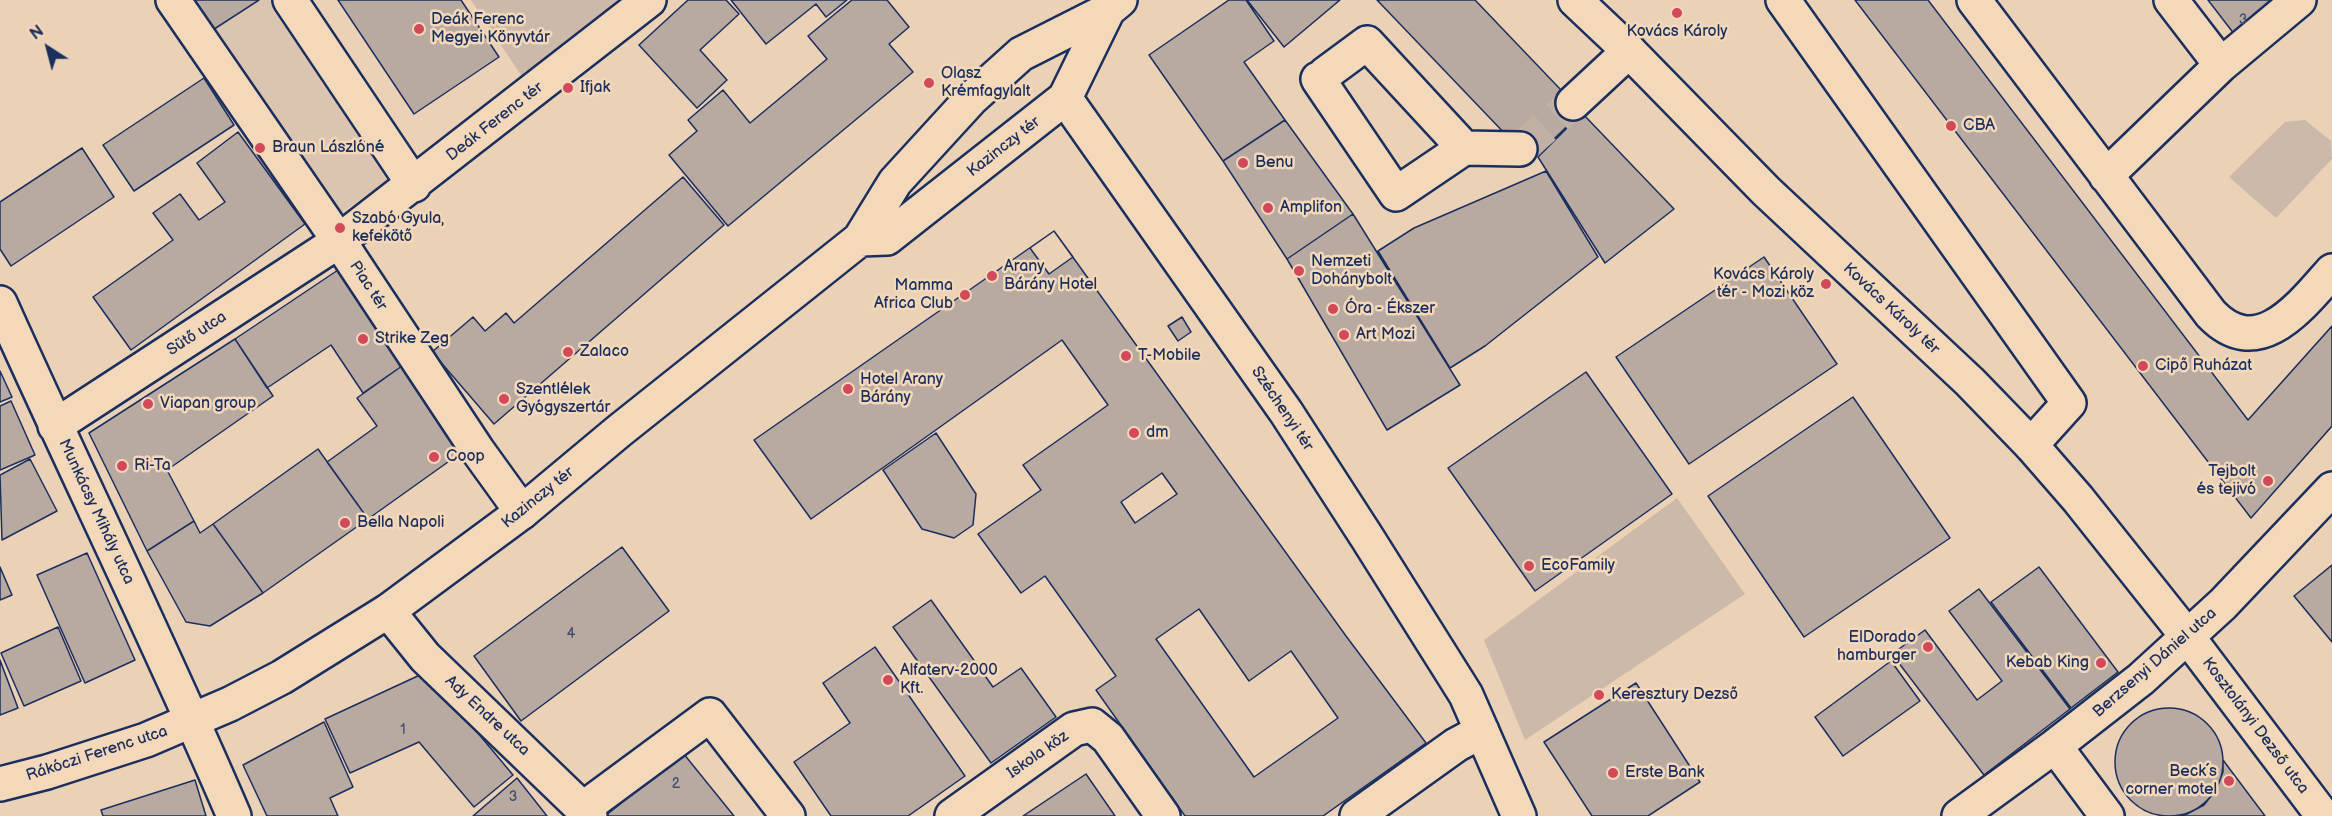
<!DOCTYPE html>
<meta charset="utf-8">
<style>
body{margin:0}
#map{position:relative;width:2332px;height:816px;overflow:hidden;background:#ebd1b6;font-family:"Balsamiq Sans",sans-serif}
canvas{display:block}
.north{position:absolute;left:18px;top:18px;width:60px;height:60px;-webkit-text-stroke:4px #f4d8ba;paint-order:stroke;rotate:324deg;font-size:16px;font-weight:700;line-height:24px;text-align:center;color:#1b2f5e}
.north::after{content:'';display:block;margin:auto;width:21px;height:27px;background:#1b2f5e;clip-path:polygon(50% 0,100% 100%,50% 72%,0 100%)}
</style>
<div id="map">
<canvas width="2332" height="816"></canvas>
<div class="north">N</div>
</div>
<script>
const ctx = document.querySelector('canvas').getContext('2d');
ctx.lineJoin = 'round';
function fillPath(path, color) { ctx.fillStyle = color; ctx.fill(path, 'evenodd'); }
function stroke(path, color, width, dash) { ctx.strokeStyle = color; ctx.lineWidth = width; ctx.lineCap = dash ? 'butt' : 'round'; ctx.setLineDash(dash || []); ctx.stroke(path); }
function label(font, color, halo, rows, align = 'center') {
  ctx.font = font + ' "Balsamiq Sans",sans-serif'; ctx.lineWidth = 5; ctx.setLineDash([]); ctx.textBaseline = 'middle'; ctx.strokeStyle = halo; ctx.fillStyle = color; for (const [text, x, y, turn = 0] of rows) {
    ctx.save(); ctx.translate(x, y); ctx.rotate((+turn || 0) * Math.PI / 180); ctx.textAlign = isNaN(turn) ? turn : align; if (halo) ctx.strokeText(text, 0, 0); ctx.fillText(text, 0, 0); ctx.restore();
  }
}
fillPath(new Path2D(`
 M 180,0 L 281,0 L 398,174 L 329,221 Z`), '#dcc5b0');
fillPath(new Path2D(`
 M 471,0 L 619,0 L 523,78 Z
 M 2305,120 L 2331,141 L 2332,159 L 2276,218 L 2229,177 L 2285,122 Z
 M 1677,498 L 1745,594 L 1525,740 L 1484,640 Z`), '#cdb9a9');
const building = new Path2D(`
 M 182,0 L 259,0 L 205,35 Z
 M 338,0 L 461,0 L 499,57 L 414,114 Z
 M 688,0 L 726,0 L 739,14 L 700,50 L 727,80 L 697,108 L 639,45 Z
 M 731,0 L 847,0 L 826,17 L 816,4 L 766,44 Z
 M 852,0 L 887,0 L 909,27 L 889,44 L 913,72 L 728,226 L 669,155 L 697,131 L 688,120 L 723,90 L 750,123 L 827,59 L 808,36 Z
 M 1229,0 L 1246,0 L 1274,41 L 1244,62 L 1285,120 L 1223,161 L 1149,55 Z
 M 1247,0 L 1340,0 L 1284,47 Z
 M 1377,0 L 1475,0 L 1582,112 L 1531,161 Z
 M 1855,0 L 1928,0 L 2248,420 L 2332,326 L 2332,426 L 2251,518 Z
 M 2208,0 L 2290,0 L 2238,39 Z
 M 204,78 L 234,125 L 134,191 L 103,145 Z
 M 1582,113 L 1674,209 L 1605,263 L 1538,157 Z
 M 1285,120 L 1353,214 L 1287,259 L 1223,161 Z
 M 238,132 L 305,224 L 131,350 L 93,297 L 173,240 L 153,213 L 180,194 L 199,220 L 225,202 L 197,163 Z
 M 82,148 L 114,197 L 11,266 L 0,249 L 0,202 Z
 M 1546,171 L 1598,257 L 1485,346 L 1450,368 L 1378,251 L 1414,228 Z
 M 683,177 L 724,225 L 494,424 L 432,352 L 473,317 L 485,331 L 506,313 L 514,323 Z
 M 1353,214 L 1460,385 L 1387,430 L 1287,259 Z
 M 1054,231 L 1346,636 L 1426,743 L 1323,816 L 1185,816 L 1096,690 L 1116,676 L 1045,576 L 1021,593 L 978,534 L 1041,490 L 1023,465 L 1108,405 L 1062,340 L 811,519 L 754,440 ZM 1162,473 L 1177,494 L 1135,523 L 1121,502 ZM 1199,609 L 1249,681 L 1291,651 L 1338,718 L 1254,777 L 1156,639 Z
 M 1054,231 L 1073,257 L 1049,274 L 1030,248 Z
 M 1764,257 L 1837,364 L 1689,464 L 1616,357 Z
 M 338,270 L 402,366 L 363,393 L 331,345 L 267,388 L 235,339 Z
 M 1182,317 L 1191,332 L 1178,341 L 1168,326 Z
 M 235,339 L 273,396 L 167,470 L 194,521 L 147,551 L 89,433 Z
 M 402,366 L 462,452 L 368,519 L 327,462 L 377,426 L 357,398 Z
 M 0,371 L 12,397 L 0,402 Z
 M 1586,372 L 1672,494 L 1535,591 L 1448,468 Z
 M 1853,397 L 1950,538 L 1804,637 L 1708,496 Z
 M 11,401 L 35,455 L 0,470 L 0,406 Z
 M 936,433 L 976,494 L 973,525 L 954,538 L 922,529 L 883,470 Z
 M 318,449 L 368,519 L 263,593 L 213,524 Z
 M 30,459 L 57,511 L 2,540 L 0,475 Z
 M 194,521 L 200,533 L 213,524 L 263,593 L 210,626 L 186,622 L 147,551 Z
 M 622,547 L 669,611 L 521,721 L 474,656 Z
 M 87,553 L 135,660 L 85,683 L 37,575 Z
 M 2332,565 L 2332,642 L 2294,596 Z
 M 0,567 L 12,595 L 0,600 Z
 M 2039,567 L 2118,672 L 2071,708 L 1991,602 Z
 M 1979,589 L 2070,709 L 1984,775 L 1892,654 L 1925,630 L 1977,700 L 2002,681 L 1949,611 Z
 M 931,600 L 993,687 L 1021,668 L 1056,717 L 991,763 L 893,627 Z
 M 58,627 L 81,681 L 24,706 L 1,653 Z
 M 875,647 L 965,776 L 908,816 L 831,816 L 794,762 L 850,723 L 823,683 Z
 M 0,660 L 18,708 L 0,715 Z
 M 1891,661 L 1920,701 L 1843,756 L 1815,717 Z
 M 422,674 L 431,677 L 513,775 L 474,807 L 419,742 L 350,773 L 325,719 Z
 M 1636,683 L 1700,782 L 1648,816 L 1592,816 L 1544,742 Z
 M2115 762a54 54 0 1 1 108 0a54 54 0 1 1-108 0Z
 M 324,722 L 353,787 L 330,798 L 338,816 L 267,816 L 243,765 Z
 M 683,753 L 734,816 L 605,816 Z
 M 2223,760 L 2265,816 L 2176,816 L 2187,814 L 2204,805 L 2216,790 L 2223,772 Z
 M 1086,774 L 1115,816 L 1023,816 Z
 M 517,778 L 547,816 L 473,816 Z
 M 195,780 L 206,816 L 103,816 L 101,810 Z`);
fillPath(building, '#b8a9a1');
stroke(building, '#1b2f5e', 1.5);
stroke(new Path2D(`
 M 1520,149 L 1573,103`), '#c1b1a4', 33, [33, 16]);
const minor = new Path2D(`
 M 173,0 L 339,241 L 478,451 L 522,512
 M 290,0 L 414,185
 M 1783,0 L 2069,403 L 2031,445
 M 1974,0 L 2211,314 C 2258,363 2301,306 2332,271
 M 2171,0 L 2221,65
 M 1325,74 L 1367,43 L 1464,148 L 1520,149
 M 1318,79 L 1396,194 L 1464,148
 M 1065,98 L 1286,412 L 1368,539 L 1466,695 L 1519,816
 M 1573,103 L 1629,51
 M 2106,176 L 2221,65 L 2299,0
 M 0,303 C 77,475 160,643 234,816
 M 55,426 L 339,241 L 649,0
 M 388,611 L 425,657 L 590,816
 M 2055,746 L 2107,816
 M 584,808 L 710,715 L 788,816
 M 952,816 L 1074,729 L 1092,725 L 1108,738 L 1163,816
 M 1357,816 L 1456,745 L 1482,731
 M 1959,816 L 2055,746 L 2141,679 L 2223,604 L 2332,489`);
const major = new Path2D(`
 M 1575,0 L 1629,51 L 1766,191 L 1970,382 L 2031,445 L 2078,499 L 2187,636 L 2323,816
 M 860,239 L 887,238 L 1065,98 L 1108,10
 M 0,784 L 47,772 L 146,740 L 230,704 L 282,677 L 388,611 L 522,512 L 619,431 L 860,239 L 895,182 L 971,99 L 1021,54 L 1108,10 L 1120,0`);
stroke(minor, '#1b2f5e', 38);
stroke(major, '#1b2f5e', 38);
stroke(minor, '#f4d8ba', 33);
stroke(major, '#f4d8ba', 33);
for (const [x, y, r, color] of [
 [1677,13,6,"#d1495b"],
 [419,29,6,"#d1495b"],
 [929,83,6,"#d1495b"],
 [568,88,6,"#d1495b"],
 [1951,126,6,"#d1495b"],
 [260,148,6,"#d1495b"],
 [1243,163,6,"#d1495b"],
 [1268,208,6,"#d1495b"],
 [340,228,6,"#d1495b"],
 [1299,271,6,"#d1495b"],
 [992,276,6,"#d1495b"],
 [1826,284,6,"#d1495b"],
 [965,295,6,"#d1495b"],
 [1333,309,6,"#d1495b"],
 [1344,335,6,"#d1495b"],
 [363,339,6,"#d1495b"],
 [568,352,6,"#d1495b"],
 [1126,356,6,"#d1495b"],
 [2143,366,6,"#d1495b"],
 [848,389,6,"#d1495b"],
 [504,399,6,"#d1495b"],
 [148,404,6,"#d1495b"],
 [1134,433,6,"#d1495b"],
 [434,457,6,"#d1495b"],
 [122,466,6,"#d1495b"],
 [2268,481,6,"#d1495b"],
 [345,523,6,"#d1495b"],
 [1529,566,6,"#d1495b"],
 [1928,647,6,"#d1495b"],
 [2101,663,6,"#d1495b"],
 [888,680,6,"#d1495b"],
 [1599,695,6,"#d1495b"],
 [1613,773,6,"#d1495b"],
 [2229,781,6,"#d1495b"]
]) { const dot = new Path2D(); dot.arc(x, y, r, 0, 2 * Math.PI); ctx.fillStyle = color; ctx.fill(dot); stroke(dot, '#f4d8ba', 2); }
label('14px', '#424e6f', null, [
 ["3",2243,20],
 ["4",571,634],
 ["1",403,730],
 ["2",676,784],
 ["3",513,797]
]);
label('16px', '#1b2f5e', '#f4d8ba', [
 ["Deák Ferenc",431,20],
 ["Megyei Könyvtár",431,38],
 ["Kovács Károly",1677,32,"center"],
 ["Olasz",941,74],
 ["Krémfagylalt",941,92],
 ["Ifjak",580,88],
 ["CBA",1963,126],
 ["Braun Lászlóné",272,148],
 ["Benu",1255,163],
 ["Amplifon",1280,208],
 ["Szabó Gyula,",352,219],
 ["kefekötő",352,237],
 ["Nemzeti",1311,262],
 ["Dohánybolt",1311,280],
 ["Arany",1004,267],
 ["Bárány Hotel",1004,285],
 ["Kovács Károly",1814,275,"right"],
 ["tér - Mozi köz",1814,293,"right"],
 ["Mamma",953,286,"right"],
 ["Africa Club",953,304,"right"],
 ["Óra - Ékszer",1345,309],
 ["Art Mozi",1356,335],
 ["Strike Zeg",375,339],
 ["Zalaco",580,352],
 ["T-Mobile",1138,356],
 ["Cipő Ruházat",2155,366],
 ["Hotel Arany",860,380],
 ["Bárány",860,398],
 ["Szentlélek",516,390],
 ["Gyógyszertár",516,408],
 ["Viapan group",160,404],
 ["dm",1146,433],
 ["Coop",446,457],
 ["Ri-Ta",134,466],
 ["Tejbolt",2256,472,"right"],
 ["és tejivó",2256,490,"right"],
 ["Bella Napoli",357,523],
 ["EcoFamily",1541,566],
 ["ElDorado",1916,638,"right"],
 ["hamburger",1916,656,"right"],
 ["Kebab King",2089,663,"right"],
 ["Alfaterv-2000",900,671],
 ["Kft.",900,689],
 ["Keresztury Dezső",1611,695],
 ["Beck´s",2217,772,"right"],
 ["corner motel",2217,790,"right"],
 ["Erste Bank",1625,773]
], 'left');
label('16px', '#1b2f5e', '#f4d8ba', [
 ["Deák Ferenc tér",495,122,-38],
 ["Kazinczy tér",1004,147,-38],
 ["Piac tér",368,286,57],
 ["Kovács Károly tér",1891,309,43],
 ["Sütő utca",197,334,-33],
 ["Széchenyi tér",1282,409,56],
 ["Kazinczy tér",538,498,-39],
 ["Munkácsy Mihály utca",96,512,65],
 ["Berzsenyi Dániel utca",2155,663,-41],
 ["Ady Endre utca",487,716,43],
 ["Kosztolányi Dezső utca",2255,726,53],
 ["Rákóczi Ferenc utca",97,754,-18],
 ["Iskola köz",1038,755,-35]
]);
</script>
